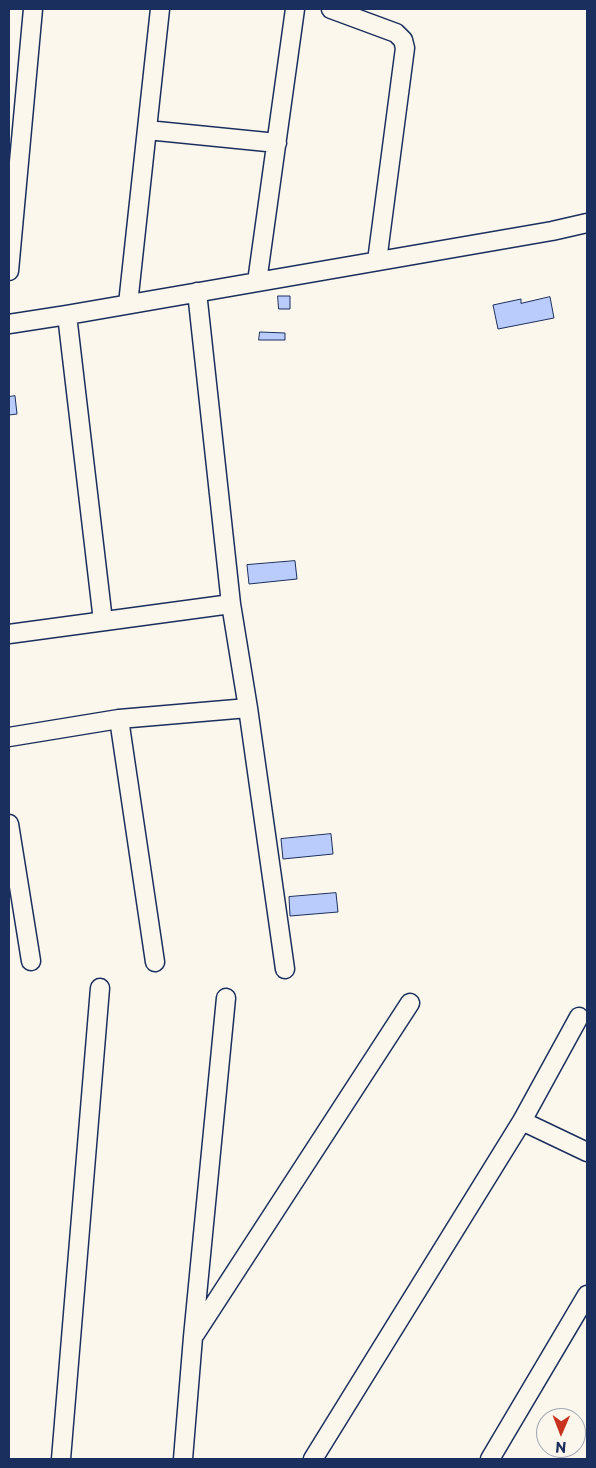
<!DOCTYPE html>
<style>
body{margin:0}
#map{position:relative;width:596px;height:1468px;overflow:hidden;background:#fbf7ec;font-family:"Playpen Sans",sans-serif}
canvas{display:block}
.frame{position:absolute;inset:0;border:10px solid #1b2f5e;pointer-events:none}
.north{position:absolute;left:536px;top:1408px;width:50px;height:50px;box-sizing:border-box;background:#fbf7ec;border:1px solid #a1a7b3;border-radius:50%;rotate:181deg;font-size:14px;font-weight:700;line-height:20px;text-align:center;color:#1b2f5e}
.north::after{content:'';display:block;margin:auto;width:18px;height:22px;background:#c8321e;clip-path:polygon(50% 0,100% 100%,50% 72%,0 100%)}
</style>
<div id="map">
<canvas width="596" height="1468"></canvas>
<div class="frame"></div>
<div class="north">N</div>
</div>
<script>
const ctx = document.querySelector('canvas').getContext('2d');
ctx.lineJoin = 'round';
function fillPath(path, color) { ctx.fillStyle = color; ctx.fill(path, 'evenodd'); }
function stroke(path, color, width, dash) { ctx.strokeStyle = color; ctx.lineWidth = width; ctx.lineCap = dash ? 'butt' : 'round'; ctx.setLineDash(dash || []); ctx.stroke(path); }
const building = new Path2D(`
 M 278,296 L 290,296 L 290,309 L 279,309 Z
 M 550,297 L 554,318 L 498,329 L 493,305 L 521,299 L 521,303 Z
 M 260,332 L 285,333 L 285,340 L 259,340 Z
 M 15,396 L 17,414 L 9,415 L 9,397 Z
 M 295,561 L 297,579 L 249,584 L 247,565 Z
 M 331,834 L 333,854 L 283,859 L 281,839 Z
 M 336,893 L 338,912 L 290,916 L 289,897 Z`);
fillPath(building, '#baccfc');
stroke(building, '#1b2f5e', 1);
const minor = new Path2D(`
 M 331,9 L 396,33 L 403,40 L 405,48 L 377,261
 M 147,130 L 277,143
 M 9,271 L 33,9
 M 257,282 L 295,9
 M 197,292 L 231,604 L 248,708 L 285,969
 M 128,304 L 160,9
 M 67,315 L 103,621
 M 9,324 L 67,315 L 552,231 L 587,223
 M 9,634 L 231,604
 M 119,719 L 155,962
 M 9,737 L 119,719 L 248,708
 M 9,824 L 31,961
 M 522,1121 L 587,1152
 M 195,1334 L 410,1003
 M 61,1459 L 100,988
 M 183,1459 L 193,1337 L 226,998
 M 313,1459 L 522,1121 L 579,1017
 M 490,1459 L 587,1295`);
stroke(minor, '#1b2f5e', 21);
stroke(minor, '#fbf7ec', 18);
</script>
